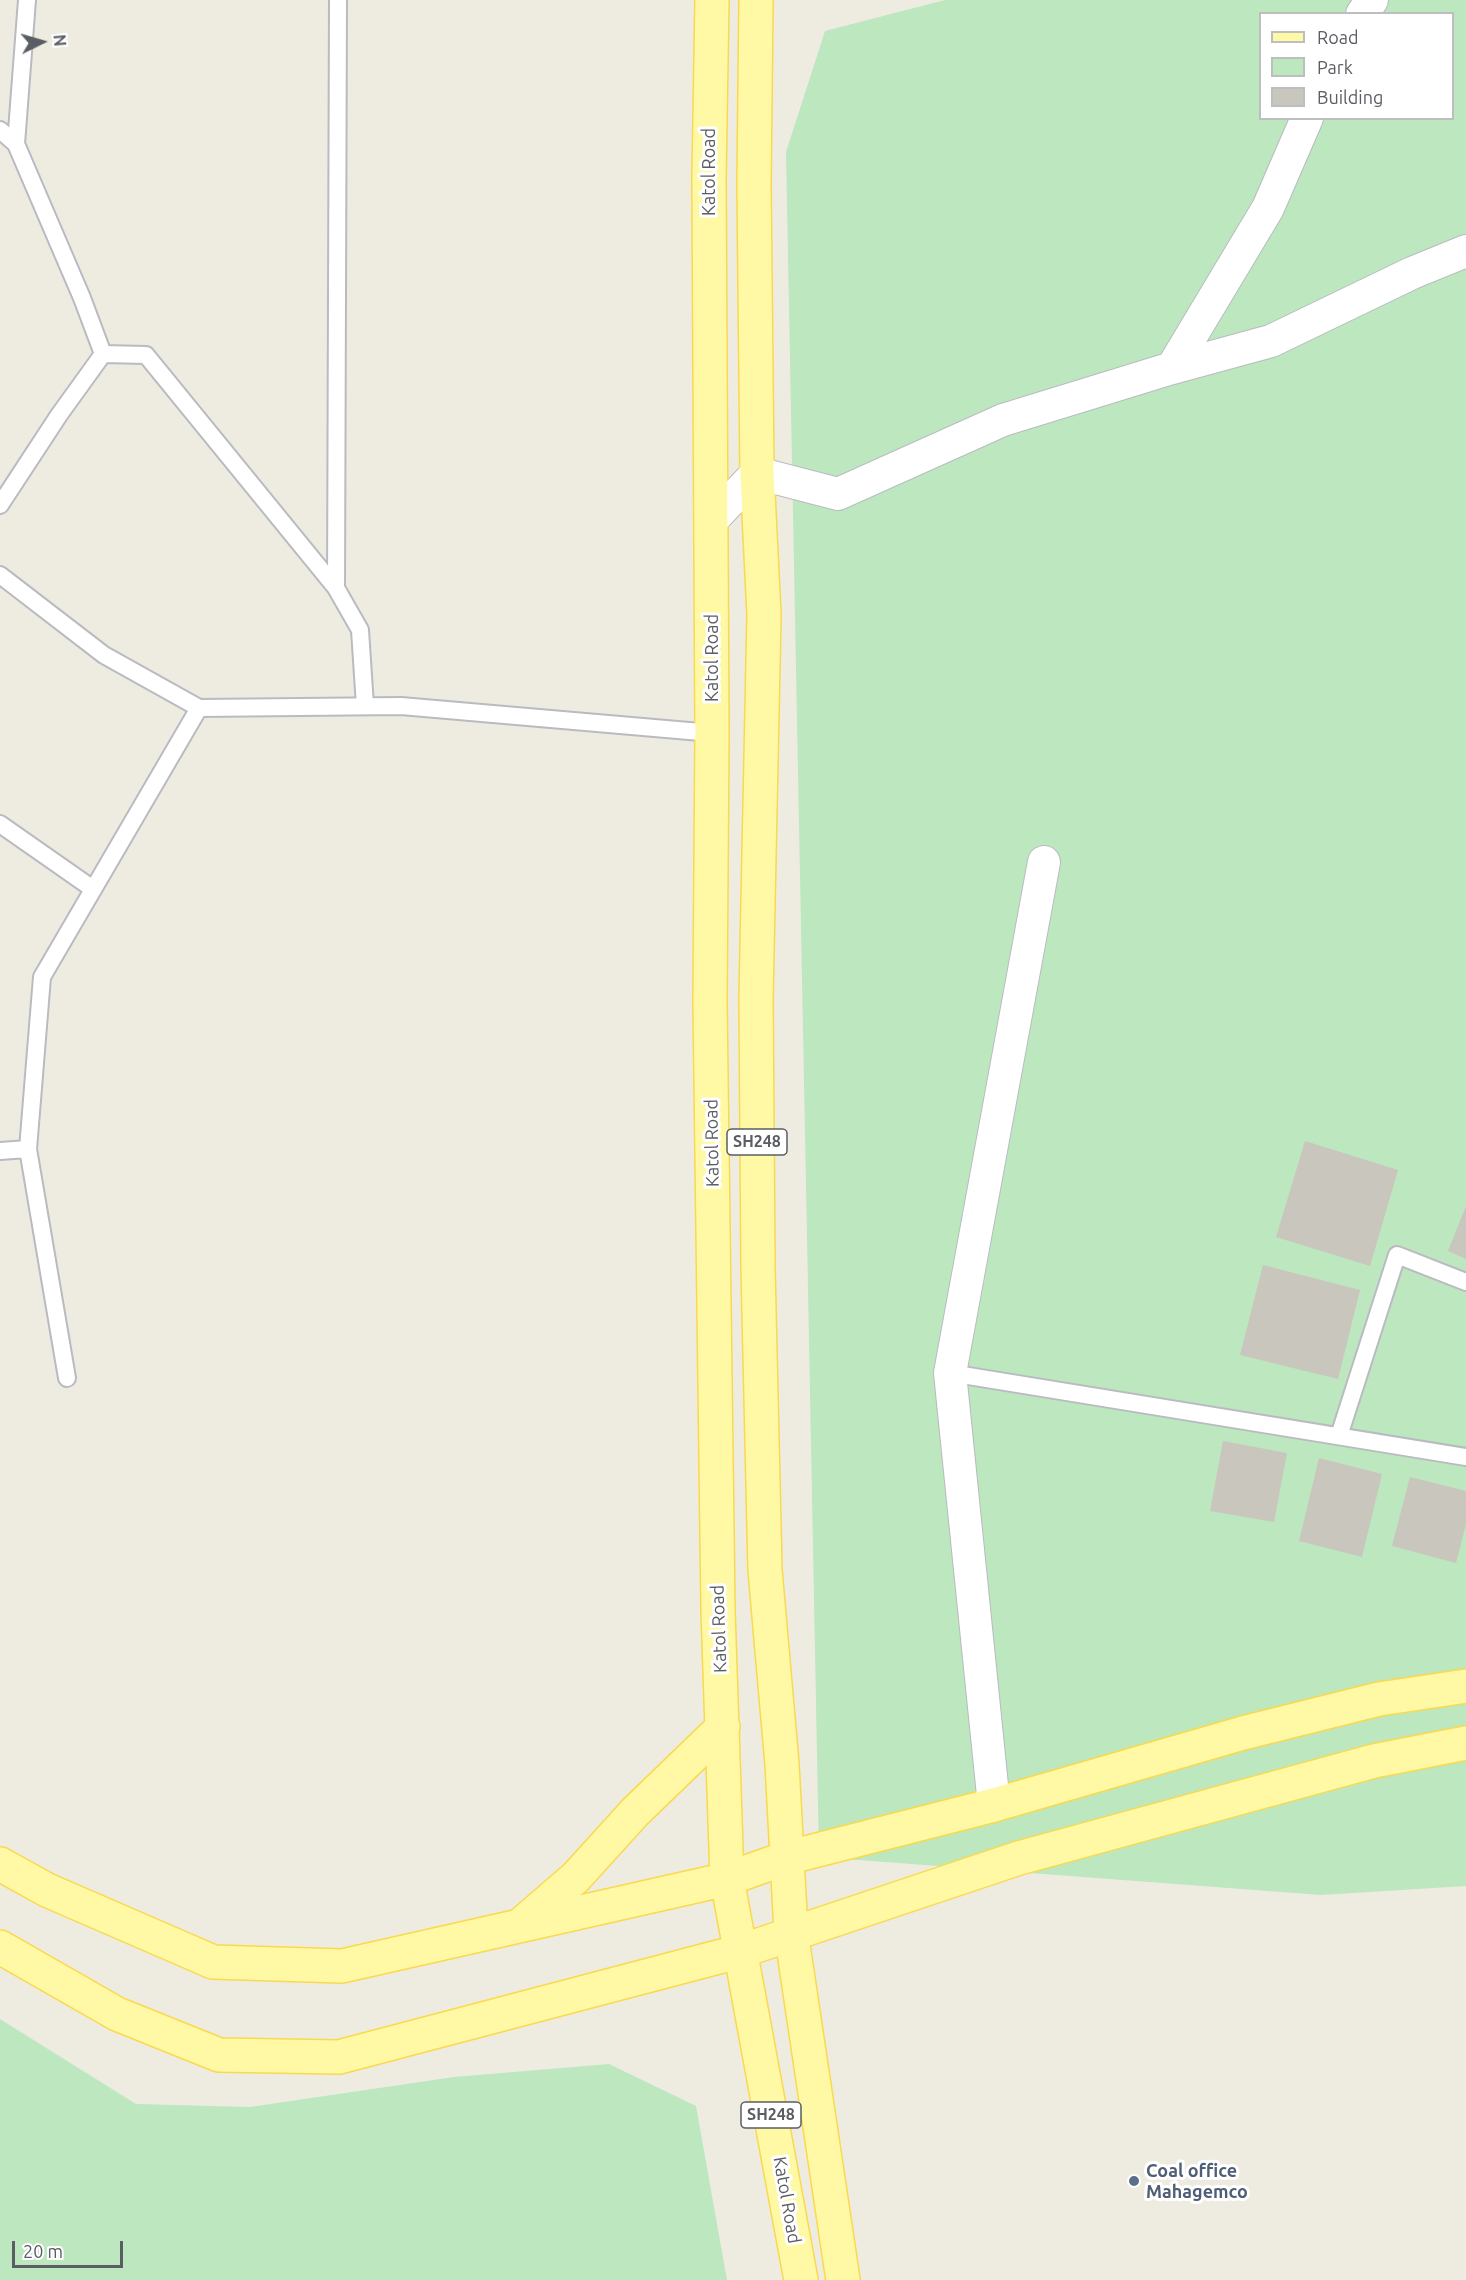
<!DOCTYPE html>
<style>
body{margin:0}
#map{position:relative;width:1466px;height:2280px;overflow:hidden;background:#eeece1;font-family:Ubuntu,sans-serif}
canvas{display:block}
.legend{position:absolute;left:1259px;top:12px;width:195px;height:108px;box-sizing:border-box;background:#fff;border:2px solid #bdbec1;margin:0;padding:8px 10px;list-style:none;font-size:18px;color:#5a5d63}
.legend li{display:flex;align-items:center;gap:12px;height:30px}
.legend b{width:30px;border:2px solid #bdbec1}
.north{position:absolute;left:12px;top:12px;width:60px;height:60px;-webkit-text-stroke:4px #fff;paint-order:stroke;rotate:85deg;font-size:16px;font-weight:700;line-height:24px;text-align:center;color:#5a5d63}
.north::after{content:'';display:block;margin:auto;width:21px;height:27px;background:#5a5d63;clip-path:polygon(50% 0,100% 100%,50% 72%,0 100%)}
.scale{position:absolute;left:12px;top:2241px;width:111px;height:27px;box-sizing:border-box;border:3px solid #5a5d63;border-top:0;padding-left:8px;font-size:18px;line-height:21px;white-space:nowrap;color:#5a5d63;-webkit-text-stroke:4px #fff;paint-order:stroke}
</style>
<div id="map">
<canvas width="1466" height="2280"></canvas>
<ul class="legend">
<li><b style="height:8px;background:#fff8a5"></b>Road</li>
<li><b style="height:16px;background:#bce7bf"></b>Park</li>
<li><b style="height:16px;background:#c9c6be"></b>Building</li>
</ul>
<div class="north">N</div>
<div class="scale">20 m</div>
</div>
<script>
const ctx = document.querySelector('canvas').getContext('2d');
ctx.lineJoin = 'round';
function fillPath(path, color) { ctx.fillStyle = color; ctx.fill(path, 'evenodd'); }
function stroke(path, color, width, dash) { ctx.strokeStyle = color; ctx.lineWidth = width; ctx.lineCap = dash ? 'butt' : 'round'; ctx.setLineDash(dash || []); ctx.stroke(path); }
function label(font, color, halo, rows, align = 'center') {
  ctx.font = font + ' Ubuntu,sans-serif'; ctx.lineWidth = 6; ctx.setLineDash([]); ctx.textBaseline = 'middle'; ctx.strokeStyle = halo; ctx.fillStyle = color; for (const [text, x, y, turn = 0] of rows) {
    ctx.save(); ctx.translate(x, y); ctx.rotate((+turn || 0) * Math.PI / 180); ctx.textAlign = isNaN(turn) ? turn : align; if (halo) ctx.strokeText(text, 0, 0); ctx.fillText(text, 0, 0); ctx.restore();
  }
}
fillPath(new Path2D(`
 M 945,0 L 1466,0 L 1466,1886 L 1321,1895 L 819,1857 L 786,152 L 825,31 ZM 1260,14 L 1452,14 L 1452,118 L 1260,118 Z
 M 0,2019 L 136,2104 L 250,2107 L 454,2077 L 609,2064 L 696,2106 L 727,2280 L 0,2280 Z`), '#bce7bf');
fillPath(new Path2D(`
 M 1305,1141 L 1398,1170 L 1370,1266 L 1276,1237 Z
 M 1466,1206 L 1466,1259 L 1448,1251 Z
 M 1263,1265 L 1360,1290 L 1338,1379 L 1240,1355 Z
 M 1223,1441 L 1287,1453 L 1274,1522 L 1210,1511 Z
 M 1319,1458 L 1382,1474 L 1362,1557 L 1299,1541 Z
 M 1410,1477 L 1466,1491 L 1466,1524 L 1456,1563 L 1392,1546 Z`), '#c9c6be');
const lane = new Path2D(`
 M 0,130 L 16,144 L 82,298 L 103,354 L 146,355 L 336,588 L 360,630 L 365,706
 M 16,144 L 27,0
 M 0,505 L 59,415 L 103,354
 M 0,575 L 104,655 L 199,708 L 401,706 L 712,733
 M 336,588 L 338,0
 M 0,824 L 93,889
 M 28,1149 L 42,977 L 199,708
 M 0,1151 L 28,1149 L 67,1378
 M 950,1373 L 1466,1457
 M 1339,1436 L 1397,1255 L 1466,1282`);
const street = new Path2D(`
 M 1362,14 L 1372,0
 M 1172,368 L 1271,341 L 1412,273 L 1466,251
 M 711,521 L 757,473 L 838,494 L 1003,420 L 1172,368 L 1268,208 L 1307,118
 M 994,1805 L 950,1373 L 1044,862`);
const primary = new Path2D(`
 M 712,0 L 709,178 L 712,733 L 710,1001 L 718,1610 L 727,1879 L 801,2280
 M 756,0 L 754,184 L 757,473 L 764,615 L 756,998 L 758,1267 L 765,1570 L 782,1764 L 791,1932 L 843,2280
 M 0,1864 L 47,1890 L 213,1962 L 342,1966 L 727,1879 L 786,1858 L 994,1805 L 1243,1733 L 1379,1699 L 1466,1686
 M 524,1922 L 576,1877 L 635,1812 L 723,1727
 M 0,1947 L 117,2014 L 219,2055 L 339,2057 L 741,1951 L 1019,1858 L 1374,1761 L 1466,1743`);
stroke(lane, '#b9bbc1', 20);
stroke(street, '#b9bbc1', 34);
stroke(primary, '#fad94e', 36);
stroke(lane, '#fff', 16);
stroke(street, '#fff', 32);
stroke(primary, '#fff8a5', 33);
for (const [x, y, r, color] of [
 [1134,2181,6,"#5c6f8a"]
]) { const dot = new Path2D(); dot.arc(x, y, r, 0, 2 * Math.PI); ctx.fillStyle = color; ctx.fill(dot); stroke(dot, '#fff', 2); }
for (const [x, y, w] of [
 [757,1142,60],
 [771,2115,60]
]) { const box = new Path2D(); box.roundRect(x - w / 2, y - 13, w, 26, 4.5); ctx.fillStyle = '#fff'; ctx.fill(box); stroke(box, '#5a5d63', 1.5); }
label('bold 16px', '#5a5d63', null, [
 ["SH248",757,1142],
 ["SH248",771,2115]
]);
label('18px', '#5a5d63', '#fff', [
 ["Katol Road",709,172,-90],
 ["Katol Road",712,658,-90],
 ["Katol Road",712,1143,-91],
 ["Katol Road",719,1629,-92],
 ["Katol Road",787,2200,80]
]);
label('bold 18px', '#4e5e75', '#fff', [
 ["Coal office",1146,2171],
 ["Mahagemco",1146,2192]
], 'left');
</script>
